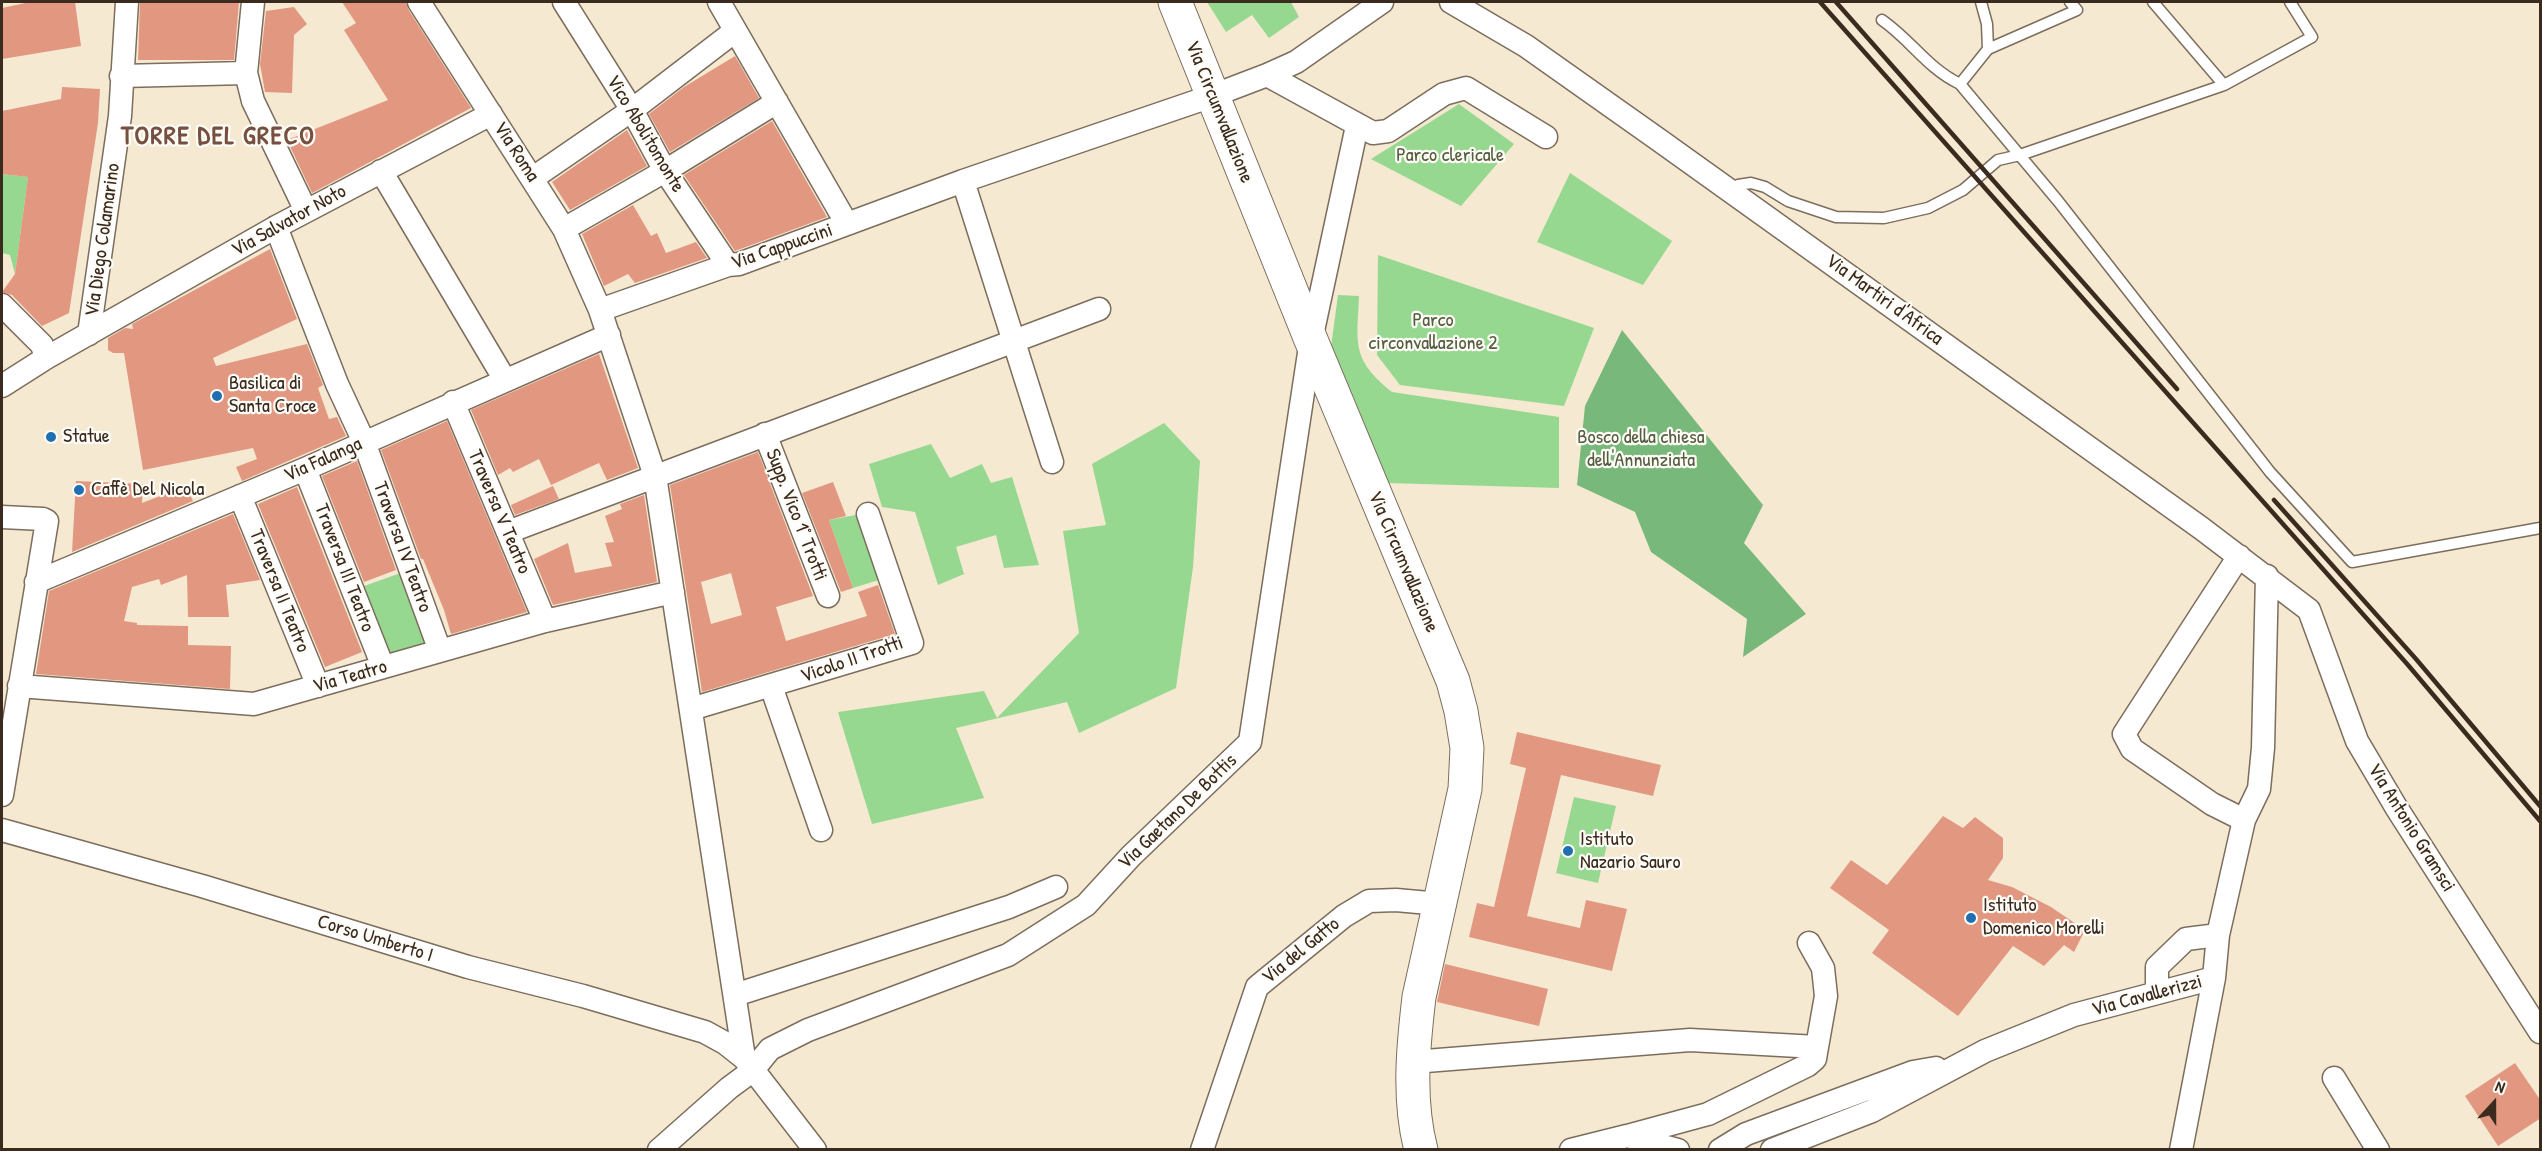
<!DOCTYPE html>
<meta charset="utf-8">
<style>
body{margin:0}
#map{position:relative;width:2542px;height:1151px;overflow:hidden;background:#f5e9d2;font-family:"Patrick Hand",sans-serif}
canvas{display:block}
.frame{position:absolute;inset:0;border:3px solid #3b2a1e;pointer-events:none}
.north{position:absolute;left:2464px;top:1073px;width:60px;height:60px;-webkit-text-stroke:4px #fdfcf7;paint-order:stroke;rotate:21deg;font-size:16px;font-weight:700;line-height:24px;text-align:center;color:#3b2a1e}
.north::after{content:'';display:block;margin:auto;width:21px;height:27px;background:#3b2a1e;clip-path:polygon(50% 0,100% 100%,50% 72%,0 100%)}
</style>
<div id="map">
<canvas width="2542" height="1151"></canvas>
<div class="frame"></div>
<div class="north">N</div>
</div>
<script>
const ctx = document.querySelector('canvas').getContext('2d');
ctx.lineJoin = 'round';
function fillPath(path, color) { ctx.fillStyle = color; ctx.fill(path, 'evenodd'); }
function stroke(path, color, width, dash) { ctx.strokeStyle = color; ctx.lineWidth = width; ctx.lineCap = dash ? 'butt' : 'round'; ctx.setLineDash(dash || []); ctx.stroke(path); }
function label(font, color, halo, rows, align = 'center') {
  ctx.font = font + ' "Patrick Hand",sans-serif'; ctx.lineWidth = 4.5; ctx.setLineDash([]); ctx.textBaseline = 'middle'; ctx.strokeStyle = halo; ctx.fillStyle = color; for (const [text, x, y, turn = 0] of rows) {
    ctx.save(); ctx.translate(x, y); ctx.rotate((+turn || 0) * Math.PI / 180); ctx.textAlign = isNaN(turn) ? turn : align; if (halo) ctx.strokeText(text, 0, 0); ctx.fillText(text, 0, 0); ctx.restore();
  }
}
fillPath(new Path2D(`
 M 1207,2 L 1291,2 L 1299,17 L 1269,38 L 1252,15 L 1226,32 Z
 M 1459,104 L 1514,144 L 1461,206 L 1371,159 Z
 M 1570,173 L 1672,241 L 1643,285 L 1537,242 Z
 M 2,174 L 28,177 L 15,274 L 10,255 L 2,253 Z
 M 1378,255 L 1594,328 L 1564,406 L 1400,385 L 1377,355 Z
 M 1338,295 L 1359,296 C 1357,344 1351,359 1392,392 L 1559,417 L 1559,488 L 1387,483 L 1331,347 Z
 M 1164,423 L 1200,461 L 1193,567 L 1176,688 L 1079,733 L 1067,702 L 956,728 L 984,798 L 872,824 L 838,712 L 984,691 L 997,718 L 1079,633 L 1063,531 L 1106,525 L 1092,464 Z
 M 931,444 L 950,478 L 982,464 L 991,483 L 1012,477 L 1039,565 L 1004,568 L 996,535 L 956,547 L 964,574 L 938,585 L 915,512 L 882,507 L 869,464 Z
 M 861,514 L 885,578 L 853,588 L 829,520 Z
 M 409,570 L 440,651 L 383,667 L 353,590 Z
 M 1574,797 L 1616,806 L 1598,883 L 1556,873 Z`), '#96d88f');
fillPath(new Path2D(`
 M 1622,330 L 1763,505 L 1744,543 L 1806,614 L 1743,657 L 1747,619 L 1651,552 L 1635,512 L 1577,485 L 1585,406 Z`), '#78b87a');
fillPath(new Path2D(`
 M 30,2 L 75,2 L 81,46 L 2,59 L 2,8 Z
 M 140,2 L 239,2 L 234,60 L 138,60 Z
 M 342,2 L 406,2 L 408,9 L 471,108 L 312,193 L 287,140 L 388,100 L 344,30 L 356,23 Z
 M 294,7 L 307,24 L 294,35 L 292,93 L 265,92 L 260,64 L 266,11 Z
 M 735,56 L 759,98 L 670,152 L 649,114 L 684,87 Z
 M 62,87 L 100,89 L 98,123 L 69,313 L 42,326 L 12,295 L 2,292 L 15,274 L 28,177 L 2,174 L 2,111 L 61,99 Z
 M 772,121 L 827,217 L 735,251 L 684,175 Z
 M 627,130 L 647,166 L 570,210 L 552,182 Z
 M 633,205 L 651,236 L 657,233 L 666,253 L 696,242 L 707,258 L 635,283 L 628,274 L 604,286 L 582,234 Z
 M 270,249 L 297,319 L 213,358 L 216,366 L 307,344 L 323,385 L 318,388 L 329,419 L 337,417 L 346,436 L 242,481 L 236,467 L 257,459 L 253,448 L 143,470 L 124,353 L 113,353 L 108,350 L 108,338 L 125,328 L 133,329 L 132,324 Z
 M 599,354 L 638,468 L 607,480 L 599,463 L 551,485 L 539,459 L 513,472 L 510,468 L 498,475 L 471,410 Z
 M 447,421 L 527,612 L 451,634 L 444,610 L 423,559 L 421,559 L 381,450 Z
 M 758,452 L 813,596 L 776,607 L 786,641 L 867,616 L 858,592 L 878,585 L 895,634 L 702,692 L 670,485 ZM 731,573 L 742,615 L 711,624 L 701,582 Z
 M 357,461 L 396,570 L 364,582 L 322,476 Z
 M 76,481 L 143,484 L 142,503 L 186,486 L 193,501 L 72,552 Z
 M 833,482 L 846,516 L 829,520 L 853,588 L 841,592 L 802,493 Z
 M 553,486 L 559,499 L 515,515 L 511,505 Z
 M 297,487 L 362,652 L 325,667 L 258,504 Z
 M 644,495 L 657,582 L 553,605 L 534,559 L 568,543 L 575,573 L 612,566 L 605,543 L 614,542 L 605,516 L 622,509 L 620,504 Z
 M 233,514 L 260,580 L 226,585 L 229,617 L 188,617 L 187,575 L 161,585 L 159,579 L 132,587 L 124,621 L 137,623 L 137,625 L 188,626 L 188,645 L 231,646 L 230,689 L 36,674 L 49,591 Z
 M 1517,732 L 1661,765 L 1653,796 L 1561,775 L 1527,916 L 1580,928 L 1586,900 L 1627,909 L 1612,971 L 1469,937 L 1477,903 L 1494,907 L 1526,768 L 1510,764 Z
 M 1943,816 L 1963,828 L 1975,817 L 2003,838 L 2003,858 L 1988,880 L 2012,887 L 2051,907 L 2085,930 L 2074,952 L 2064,945 L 2044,966 L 2013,946 L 1958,1016 L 1872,953 L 1889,930 L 1830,888 L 1851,860 L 1887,885 Z
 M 1445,964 L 1548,989 L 1539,1026 L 1437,1002 Z
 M 2515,1063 L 2541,1101 L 2541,1118 L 2498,1146 L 2465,1096 Z`), '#e29780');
const lane = new Path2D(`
 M 2153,2 L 2224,85
 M 1882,20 C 1912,41 1927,68 1960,84 L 2058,201 L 2270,472 L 2352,562 L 2540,528
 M 1988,49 L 2077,10 L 2070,2
 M 1960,84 L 1988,49 L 1987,24 L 1981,2
 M 1732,192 L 1738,185 L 1751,183 L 1765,187 L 1788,201 L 1836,217 L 1884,218 L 1928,208 L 1963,190 L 1998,160 L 2020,155 L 2224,85 L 2312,37 L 2290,2`);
const street = new Path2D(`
 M 419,2 L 564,229 L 600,310 L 655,476 L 744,1058
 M 564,2 L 632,110 L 665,171 L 728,265
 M 719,2 L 847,224
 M 1451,2 L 1526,46 L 1659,140 L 2201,528 L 2309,610 L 2357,741 L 2396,807 L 2540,1032
 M 246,73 L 253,101 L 306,211
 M 1267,75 L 1373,133 L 1388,131 L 1444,94 L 1466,88 L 1546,137
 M 121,76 L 246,73 L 253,2
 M 381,171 L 505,380
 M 533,178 L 632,110 L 735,31
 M 963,181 L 1052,462
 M 276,227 L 337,384 L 364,442 L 440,651
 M 564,229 L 665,171 L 777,102
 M 2,305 L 42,345 L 46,358
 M 600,310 L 728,265 L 739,264 L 963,181 L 1212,96 L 1267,75 L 1296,62 L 1382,2
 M 89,334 L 120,116 L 127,2
 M 2,386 L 46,358 L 276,227 L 491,114
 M 453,402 L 545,621
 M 765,434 L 828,596
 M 305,469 L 383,667
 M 240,496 L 318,686
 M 2,517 L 43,519 L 47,521 L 2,795
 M 508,532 L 1099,309
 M 2239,556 L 2124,734 L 2132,749 L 2212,804 L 2244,820
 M 36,582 L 305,469 L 609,335
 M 19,686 L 254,704 L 545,621 L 673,592
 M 771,686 L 821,830
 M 691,709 L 912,643 L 868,514
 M 2,830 L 202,886 L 468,967 L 583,996 L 705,1032 L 725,1043 L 744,1058 L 815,1150
 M 2157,993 L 2157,967 L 2186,939 L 2218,935
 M 735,995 L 1009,907 L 1056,887
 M 1413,1062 L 1690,1040 L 1817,1047 L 1826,996 L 1823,968 L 1809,943
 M 2334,1078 L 2378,1150
 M 1627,1136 L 1708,1114 L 1808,1065 L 1815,1059 L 1817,1047
 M 659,1150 L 729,1088 L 752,1071 L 770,1049 L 808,1030 L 1008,955 L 1086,905 L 1131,856 L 1250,742 L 1311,340 L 1357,126
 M 1202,1150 L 1257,987 L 1344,916 L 1369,901 L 1396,900 L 1440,904
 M 1571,1150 L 1627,1136 L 1678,1150
 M 1720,1150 L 1746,1134 L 1913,1072 L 1936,1068
 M 1772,1150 L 1872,1111 L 1985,1051 L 2074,1015 L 2214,978 L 2218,935 L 2244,820 L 2259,789 L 2263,748 L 2267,576
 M 2181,1150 L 2214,978`);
const primary = new Path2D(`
 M 1175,2 L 1311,340 L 1453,681 L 1461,711 L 1467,748 L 1465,789 L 1419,997 C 1413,1048 1408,1100 1421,1150`);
stroke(lane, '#7c6d5d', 13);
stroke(street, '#7c6d5d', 25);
stroke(primary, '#7c6d5d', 35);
stroke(lane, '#fff', 10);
stroke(street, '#fff', 22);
stroke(primary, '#fff', 33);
stroke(new Path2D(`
 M 1820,2 L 2408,665 L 2540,821
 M 1836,2 L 2177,389
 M 2274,500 L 2416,659 L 2540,806`), '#3b2a1e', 4.5);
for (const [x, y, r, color] of [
 [217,396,6,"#1f6fb2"],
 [51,437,6,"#1f6fb2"],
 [79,490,6,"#1f6fb2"],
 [1568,851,6,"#1f6fb2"],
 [1971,918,6,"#1f6fb2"]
]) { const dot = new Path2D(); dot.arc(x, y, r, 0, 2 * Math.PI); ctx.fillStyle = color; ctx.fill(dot); stroke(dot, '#fdfcf7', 2); }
label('20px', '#3b2a1e', '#fdfcf7', [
 ["Via Circumvallazione",1219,112,68],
 ["Vico Abolitomonte",645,134,59],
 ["Via Roma",516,152,57],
 ["Via Salvator Noto",289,221,-29],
 ["Via Diego Colamarino",103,240,-82],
 ["Via Cappuccini",782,247,-19],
 ["Via Martiri d'Africa",1884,300,36],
 ["Via Falanga",323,460,-24],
 ["Traversa V Teatro",499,512,67],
 ["Supp. Vico 1° Trotti",796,515,69],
 ["Traversa IV Teatro",402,547,70],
 ["Via Circumvallazione",1403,562,67],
 ["Traversa III Teatro",344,568,69],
 ["Traversa II Teatro",279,591,68],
 ["Vicolo II Trotti",852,660,-19],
 ["Via Teatro",350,677,-16],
 ["Via Gaetano De Bottis",1178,812,-44],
 ["Via Antonio Gramsci",2411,828,58],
 ["Corso Umberto I",375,939,17],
 ["Via del Gatto",1301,951,-39],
 ["Via Cavallerizzi",2147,996,-15]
]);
label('20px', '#565e40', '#fdfcf7', [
 ["Parco clericale",1450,156],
 ["Parco",1433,321],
 ["circonvallazione 2",1433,344],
 ["Bosco della chiesa",1641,438],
 ["dell'Annunziata",1641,461]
]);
label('20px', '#3b2a1e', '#fdfcf7', [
 ["Basilica di",229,384],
 ["Santa Croce",229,407],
 ["Statue",63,437],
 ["Caffè Del Nicola",91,490],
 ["Istituto",1580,840],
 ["Nazario Sauro",1580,863],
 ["Istituto",1983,906],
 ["Domenico Morelli",1983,929]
], 'left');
ctx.letterSpacing = '1.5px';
label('bold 26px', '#755040', '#fdfcf7', [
 ["TORRE DEL GRECO",218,137]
]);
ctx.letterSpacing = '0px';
</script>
